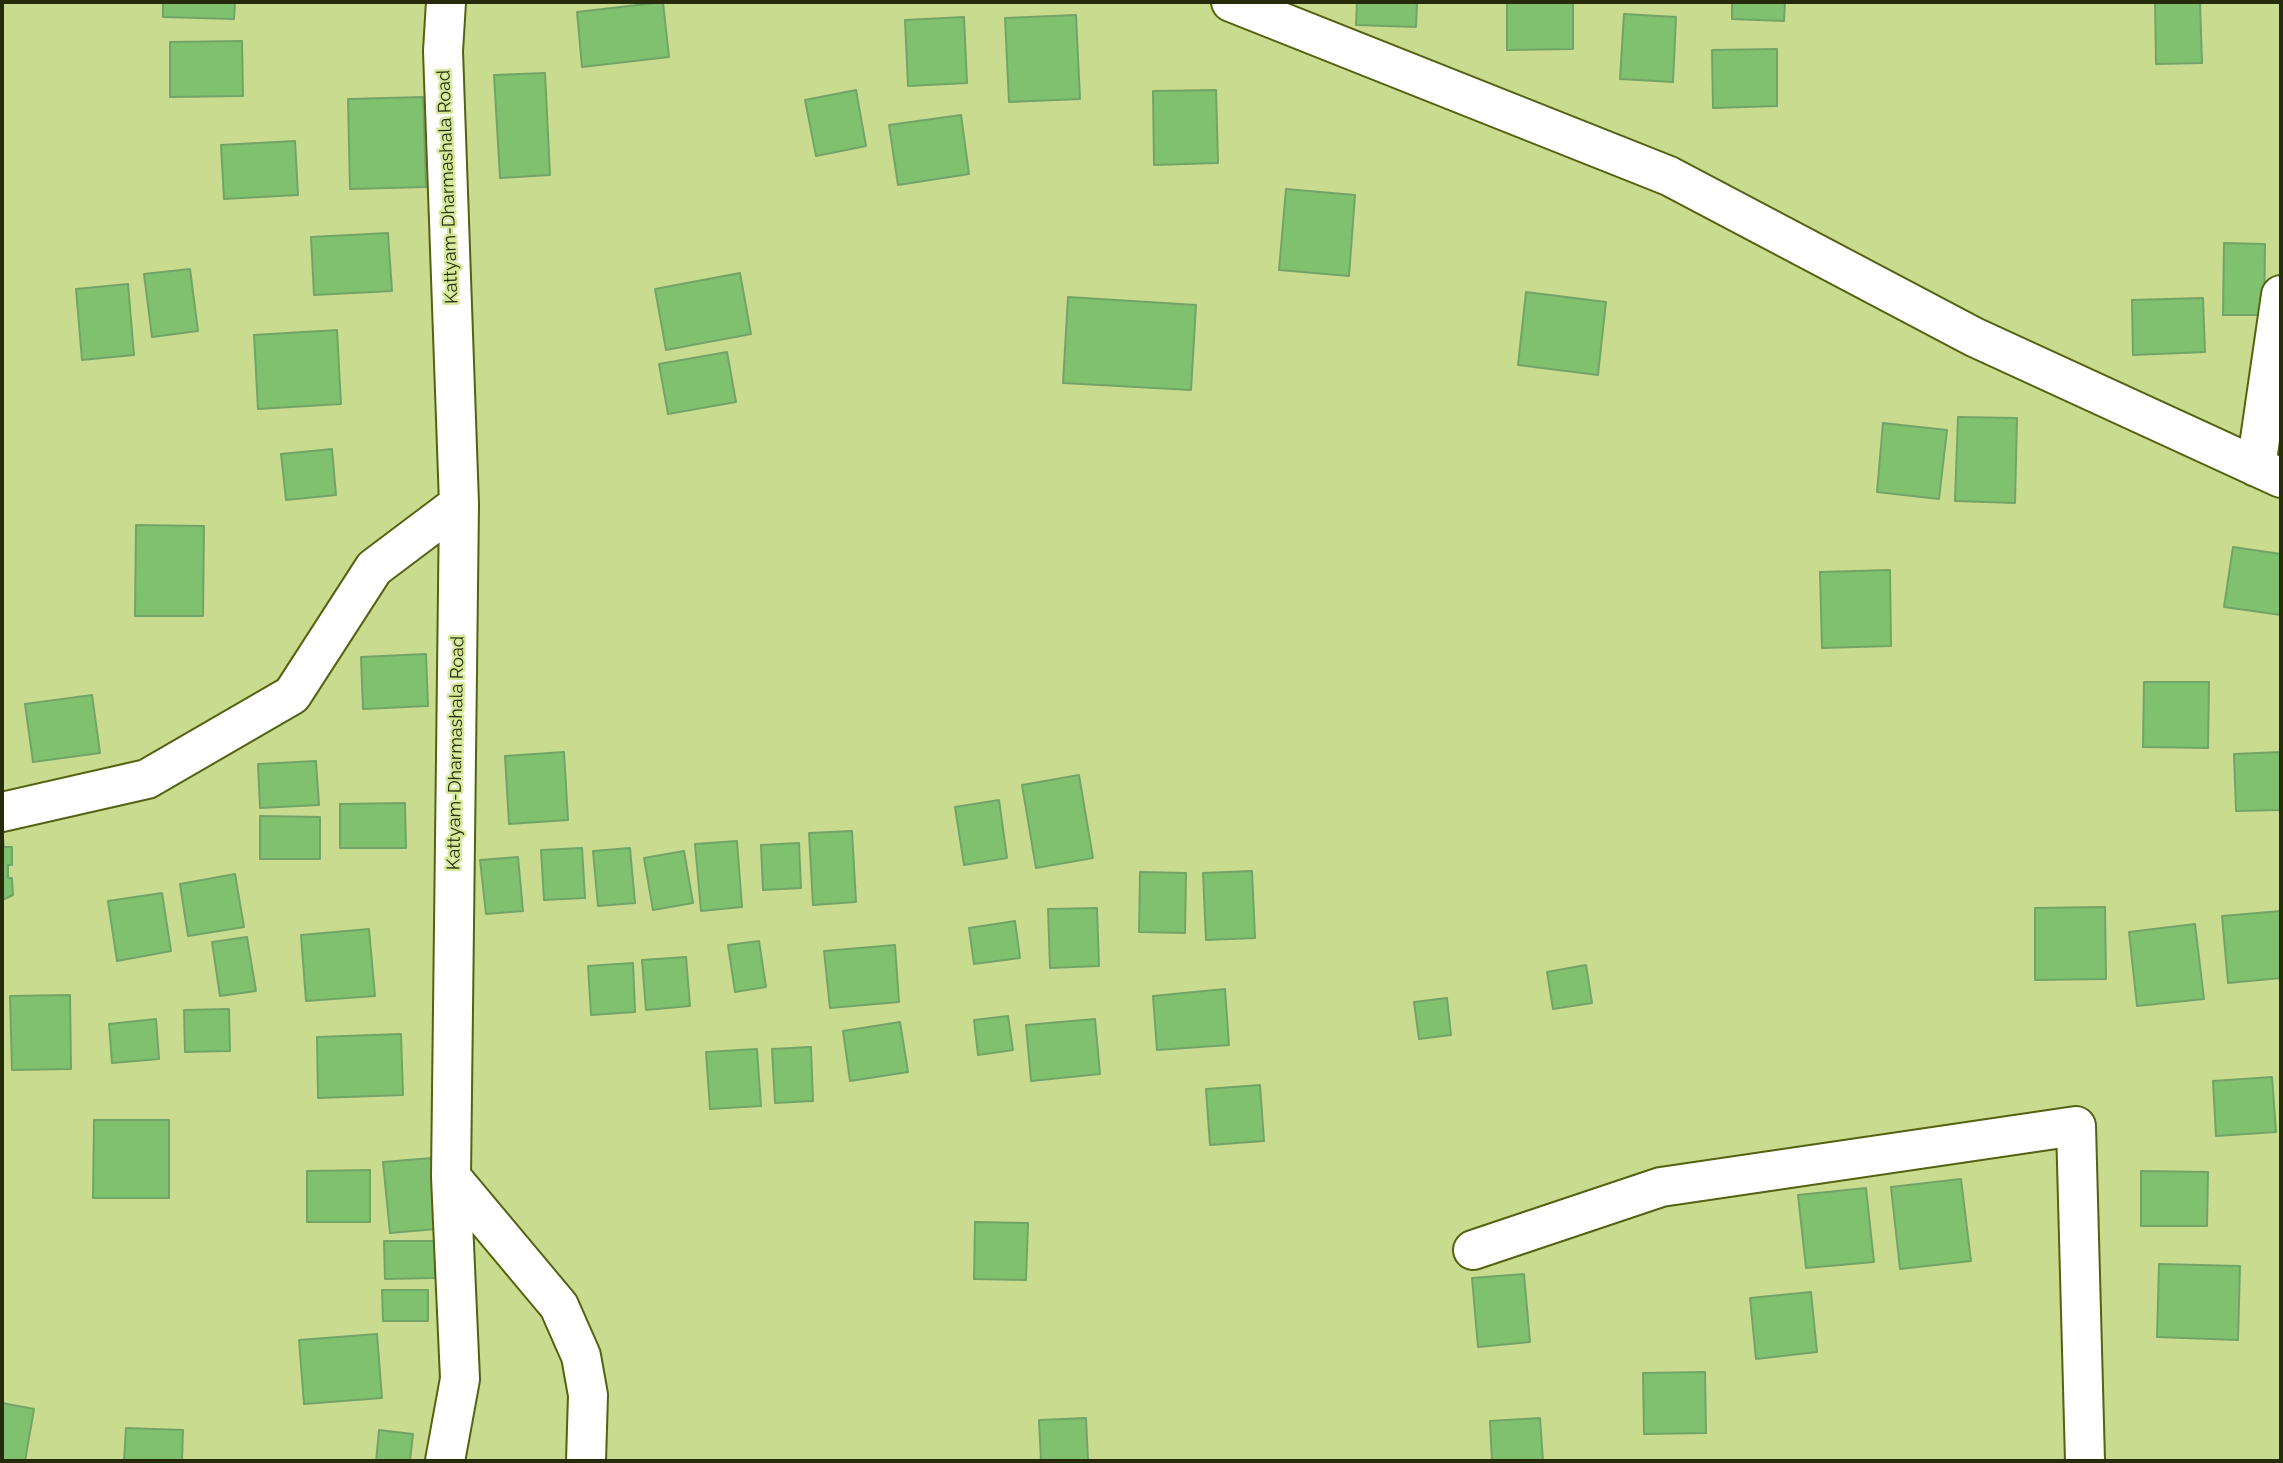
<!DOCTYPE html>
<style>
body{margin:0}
#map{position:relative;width:2283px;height:1463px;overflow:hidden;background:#c9db8e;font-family:Raleway,sans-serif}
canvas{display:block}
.frame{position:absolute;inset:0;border:4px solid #252b0b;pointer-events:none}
</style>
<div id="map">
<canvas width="2283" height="1463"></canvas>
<div class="frame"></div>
</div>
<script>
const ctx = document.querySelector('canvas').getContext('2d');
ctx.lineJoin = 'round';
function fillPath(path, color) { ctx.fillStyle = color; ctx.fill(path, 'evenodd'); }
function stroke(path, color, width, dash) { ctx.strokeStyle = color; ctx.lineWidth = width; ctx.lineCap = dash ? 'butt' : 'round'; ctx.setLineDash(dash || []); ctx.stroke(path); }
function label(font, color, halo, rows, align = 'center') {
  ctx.font = font + ' Raleway,sans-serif'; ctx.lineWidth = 5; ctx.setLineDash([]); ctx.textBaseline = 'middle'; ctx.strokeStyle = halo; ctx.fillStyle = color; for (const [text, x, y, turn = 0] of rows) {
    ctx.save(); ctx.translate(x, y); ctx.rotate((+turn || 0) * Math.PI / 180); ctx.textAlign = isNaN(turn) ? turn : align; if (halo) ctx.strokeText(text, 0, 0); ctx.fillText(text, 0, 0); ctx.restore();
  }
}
const building = new Path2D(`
 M 163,2 L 235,2 L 234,19 L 163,17 Z
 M 663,2 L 669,57 L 582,67 L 577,12 Z
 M 1357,2 L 1417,2 L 1416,27 L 1356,25 Z
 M 1507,2 L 1573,2 L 1573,49 L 1507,50 Z
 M 1732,2 L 1785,2 L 1784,21 L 1732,19 Z
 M 2155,2 L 2200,2 L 2202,63 L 2156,64 Z
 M 1624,14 L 1676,17 L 1673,82 L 1620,79 Z
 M 1076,15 L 1080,99 L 1009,102 L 1005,18 Z
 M 964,17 L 967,83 L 908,86 L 905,20 Z
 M 242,41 L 243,96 L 170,97 L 170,42 Z
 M 1777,49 L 1777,106 L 1713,108 L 1712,50 Z
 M 545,73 L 550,175 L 500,178 L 494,75 Z
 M 856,90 L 866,146 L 816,156 L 805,100 Z
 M 1216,90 L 1218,163 L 1154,165 L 1153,91 Z
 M 423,97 L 426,187 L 350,189 L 348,99 Z
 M 961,115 L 969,174 L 898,185 L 889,125 Z
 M 295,141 L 298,195 L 224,199 L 221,145 Z
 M 1286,189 L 1355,195 L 1349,276 L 1279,270 Z
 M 388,233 L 392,291 L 314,295 L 311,237 Z
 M 2224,243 L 2265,244 L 2264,315 L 2223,315 Z
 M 190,269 L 198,331 L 152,337 L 144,274 Z
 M 740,273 L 751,334 L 666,350 L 655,289 Z
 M 128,284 L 134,355 L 82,360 L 76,289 Z
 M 1526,292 L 1606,302 L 1598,375 L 1518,365 Z
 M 1068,297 L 1196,305 L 1191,390 L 1063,383 Z
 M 2203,298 L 2205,352 L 2133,355 L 2132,300 Z
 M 337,330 L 341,404 L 258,409 L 254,335 Z
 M 727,352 L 736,402 L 668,414 L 659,364 Z
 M 1958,417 L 2017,418 L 2015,503 L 1955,501 Z
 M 1883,423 L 1947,430 L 1939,499 L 1877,492 Z
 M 332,449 L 336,495 L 286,500 L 281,454 Z
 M 136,525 L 204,526 L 203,616 L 135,616 Z
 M 2233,547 L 2281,554 L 2281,615 L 2224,607 Z
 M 1890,570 L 1891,646 L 1822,648 L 1820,572 Z
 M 426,654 L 428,706 L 363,709 L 361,657 Z
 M 2144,682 L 2209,682 L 2208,748 L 2143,747 Z
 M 92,695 L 100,753 L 33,762 L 25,704 Z
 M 564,752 L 568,820 L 509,824 L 505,756 Z
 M 2281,752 L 2281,810 L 2236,811 L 2234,754 Z
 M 316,761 L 319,805 L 260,808 L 258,764 Z
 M 1079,775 L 1093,858 L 1036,868 L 1022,785 Z
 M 999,800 L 1007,858 L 964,865 L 955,807 Z
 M 405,803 L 406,848 L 340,848 L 340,804 Z
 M 260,816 L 320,817 L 320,859 L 260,859 Z
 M 852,831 L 856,902 L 813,905 L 809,833 Z
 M 3,838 L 4,847 L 12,847 L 12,865 L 8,865 L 8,878 L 12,878 L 13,895 L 2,900 Z
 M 737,841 L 742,907 L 701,911 L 695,844 Z
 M 799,843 L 801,888 L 763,890 L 761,845 Z
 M 582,848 L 585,898 L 544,900 L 541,850 Z
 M 630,848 L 635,903 L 598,906 L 593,851 Z
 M 684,851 L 693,903 L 653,910 L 644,858 Z
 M 518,857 L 523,911 L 486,914 L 480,860 Z
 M 1252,871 L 1255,938 L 1206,940 L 1203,873 Z
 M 1140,872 L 1186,873 L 1185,933 L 1139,932 Z
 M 235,874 L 244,927 L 188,936 L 180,884 Z
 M 162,893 L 171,951 L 117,961 L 108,901 Z
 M 2105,907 L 2106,979 L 2035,980 L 2035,908 Z
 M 1097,908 L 1099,966 L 1050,968 L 1048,909 Z
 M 2281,911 L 2281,978 L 2228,983 L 2222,916 Z
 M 1015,921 L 1020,958 L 974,964 L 969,928 Z
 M 2195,924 L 2204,999 L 2137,1006 L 2129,932 Z
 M 369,929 L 375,996 L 306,1001 L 301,935 Z
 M 247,937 L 256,991 L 220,996 L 212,942 Z
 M 759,941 L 766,987 L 735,992 L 728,945 Z
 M 895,945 L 899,1002 L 830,1008 L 824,951 Z
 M 686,957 L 690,1006 L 646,1010 L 642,960 Z
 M 633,963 L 635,1012 L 591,1015 L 588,966 Z
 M 1586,965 L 1592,1003 L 1553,1009 L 1547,972 Z
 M 1225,989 L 1229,1045 L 1157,1050 L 1153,996 Z
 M 70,995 L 71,1069 L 12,1070 L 10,996 Z
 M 1447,998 L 1451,1035 L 1419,1039 L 1414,1002 Z
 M 229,1009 L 230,1051 L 185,1052 L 184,1010 Z
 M 1008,1016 L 1013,1050 L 978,1055 L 974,1020 Z
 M 156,1019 L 159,1059 L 112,1063 L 109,1024 Z
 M 1095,1019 L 1100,1074 L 1031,1081 L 1026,1025 Z
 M 900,1022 L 908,1072 L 850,1081 L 843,1031 Z
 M 401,1034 L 403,1095 L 318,1098 L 317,1037 Z
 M 811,1047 L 813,1101 L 775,1103 L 772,1049 Z
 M 757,1049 L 761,1106 L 710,1109 L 706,1052 Z
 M 2272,1077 L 2276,1132 L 2216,1136 L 2213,1081 Z
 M 1260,1085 L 1264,1141 L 1210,1145 L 1206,1089 Z
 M 94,1120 L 169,1120 L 169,1198 L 93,1198 Z
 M 432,1158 L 437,1229 L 390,1233 L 383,1162 Z
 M 370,1170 L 370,1222 L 307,1222 L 307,1171 Z
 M 2141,1171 L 2208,1172 L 2207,1226 L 2141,1226 Z
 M 1961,1179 L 1971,1261 L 1900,1269 L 1891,1187 Z
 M 1866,1188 L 1874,1262 L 1806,1268 L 1798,1195 Z
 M 975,1222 L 1028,1223 L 1026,1280 L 974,1279 Z
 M 384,1241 L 435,1241 L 435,1278 L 385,1279 Z
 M 2159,1264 L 2240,1266 L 2238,1340 L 2157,1337 Z
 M 1524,1274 L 1530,1342 L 1478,1347 L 1472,1278 Z
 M 382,1290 L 428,1290 L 428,1321 L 383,1321 Z
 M 1811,1292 L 1817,1352 L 1756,1359 L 1750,1298 Z
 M 377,1334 L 382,1398 L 304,1404 L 299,1340 Z
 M 1705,1372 L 1706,1433 L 1644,1434 L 1643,1373 Z
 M 2,1403 L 34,1409 L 25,1461 L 2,1461 Z
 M 1086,1418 L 1088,1461 L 1041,1461 L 1039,1420 Z
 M 1540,1418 L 1543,1461 L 1492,1461 L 1490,1421 Z
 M 126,1428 L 183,1430 L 182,1461 L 124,1461 Z
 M 379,1430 L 413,1434 L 410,1461 L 376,1461 Z`);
fillPath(building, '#7fc16e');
stroke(building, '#73a467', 2);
const minor = new Path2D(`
 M 446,2 L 443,51 L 459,504 L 451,1177 L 559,1306 L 581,1356 L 588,1395 L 586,1461
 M 1231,2 L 1669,176 L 1974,337 L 2281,478
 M 2256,467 L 2281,295
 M 2,812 L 147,779 L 292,695 L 374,568 L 459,504
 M 1473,1250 L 1661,1187 L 2076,1126 L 2085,1461
 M 445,1461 L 460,1379 L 451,1177`);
stroke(minor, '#546211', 42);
stroke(minor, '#fff', 38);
label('18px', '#252b0b', '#d6e89a', [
 ["Kattyam-Dharmashala Road",448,187,-92],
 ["Kattyam-Dharmashala Road",456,753,-89]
]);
</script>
